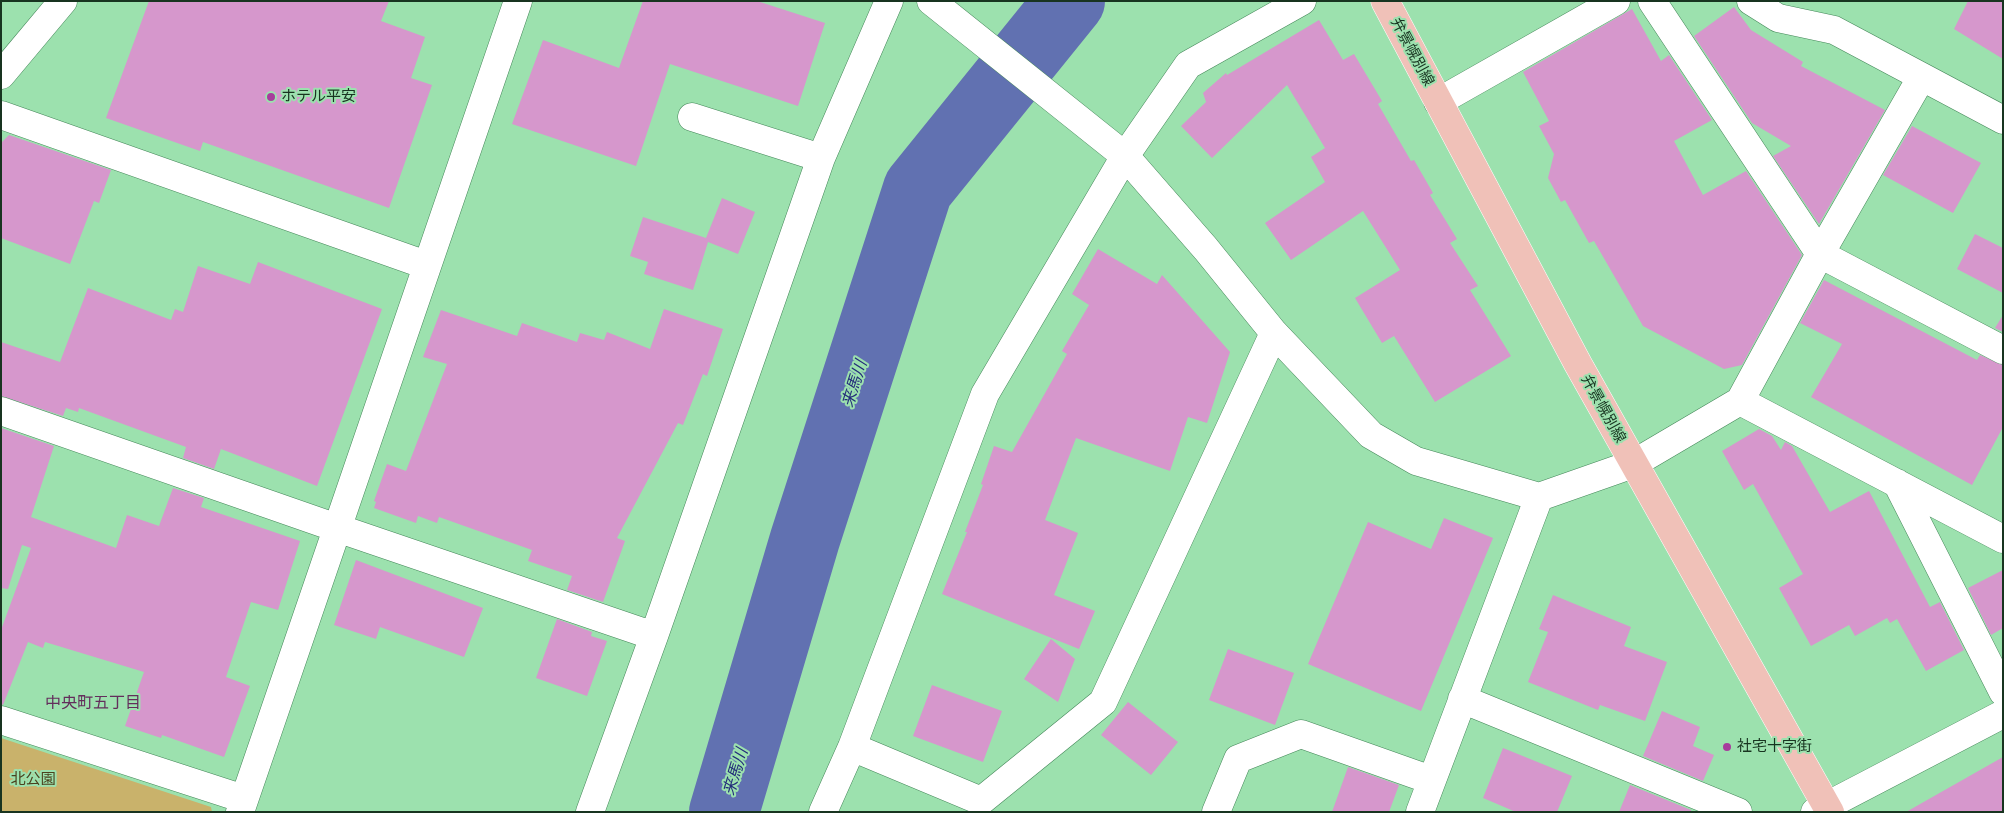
<!DOCTYPE html>
<meta charset="utf-8">
<style>
body{margin:0}
#map{position:relative;width:2004px;height:813px;overflow:hidden;background:#9ce1ae;font-family:"Noto Sans",sans-serif}
canvas{display:block}
.frame{position:absolute;inset:0;border:2px solid #183420;pointer-events:none}
</style>
<div id="map">
<canvas width="2004" height="813"></canvas>
<div class="frame"></div>
</div>
<script>
const ctx = document.querySelector('canvas').getContext('2d');
ctx.lineJoin = 'round';
function fillPath(path, color) { ctx.fillStyle = color; ctx.fill(path, 'evenodd'); }
function stroke(path, color, width, dash) { ctx.strokeStyle = color; ctx.lineWidth = width; ctx.lineCap = dash ? 'butt' : 'round'; ctx.setLineDash(dash || []); ctx.stroke(path); }
function label(font, color, halo, rows, align = 'center') {
  ctx.font = font + ' "Noto Sans","Noto Sans JP",sans-serif'; ctx.lineWidth = 4; ctx.setLineDash([]); ctx.textBaseline = 'middle'; ctx.strokeStyle = halo; ctx.fillStyle = color; for (const [text, x, y, turn = 0] of rows) {
    ctx.save(); ctx.translate(x, y); ctx.rotate((+turn || 0) * Math.PI / 180); ctx.textAlign = isNaN(turn) ? turn : align; if (halo) ctx.strokeText(text, 0, 0); ctx.fillText(text, 0, 0); ctx.restore();
  }
}
fillPath(new Path2D(`
 M 1,738 L 211,807 L 212,812 L 1,812 Z`), '#c9b26b');
stroke(new Path2D(`
 M 724,812 L 805,539 L 918,189 L 1070,1`), '#6171b1', 70);
fillPath(new Path2D(`
 M 149,1 L 389,1 L 381,21 L 425,37 L 411,78 L 432,85 L 389,208 L 203,142 L 200,151 L 106,118 Z
 M 643,1 L 757,1 L 825,23 L 798,106 L 670,64 L 636,166 L 512,124 L 543,40 L 619,68 Z
 M 1968,1 L 2003,1 L 2003,59 L 1954,29 Z
 M 1734,7 L 1751,30 L 1803,62 L 1801,66 L 1885,110 L 1819,224 L 1773,156 L 1791,146 L 1752,123 L 1694,36 Z
 M 1632,9 L 1661,61 L 1669,55 L 1712,120 L 1674,141 L 1703,195 L 1746,171 L 1802,255 L 1742,365 L 1724,369 L 1643,326 L 1594,241 L 1589,243 L 1565,200 L 1561,202 L 1548,178 L 1554,154 L 1539,126 L 1549,121 L 1523,72 Z
 M 1319,20 L 1343,60 L 1354,54 L 1382,101 L 1378,104 L 1411,161 L 1414,160 L 1433,193 L 1430,195 L 1457,239 L 1450,243 L 1478,286 L 1470,290 L 1511,356 L 1435,402 L 1394,336 L 1382,343 L 1355,298 L 1400,270 L 1363,211 L 1291,260 L 1265,223 L 1325,182 L 1311,157 L 1325,148 L 1287,85 L 1212,158 L 1181,126 L 1206,102 L 1203,93 L 1226,73 L 1227,75 Z
 M 1912,126 L 1981,163 L 1953,213 L 1883,175 Z
 M 9,135 L 111,170 L 99,203 L 94,201 L 70,264 L 1,238 L 1,143 Z
 M 722,198 L 755,212 L 738,254 L 708,242 L 693,290 L 644,274 L 648,262 L 630,256 L 643,217 L 706,238 Z
 M 1975,234 L 2003,248 L 2003,293 L 1957,269 Z
 M 1098,249 L 1157,284 L 1162,275 L 1230,352 L 1207,423 L 1188,417 L 1170,471 L 1076,438 L 1045,520 L 1078,533 L 1054,595 L 1095,611 L 1079,649 L 942,594 L 967,532 L 965,532 L 983,485 L 981,484 L 994,446 L 1012,452 L 1067,354 L 1062,351 L 1089,305 L 1072,294 Z
 M 258,262 L 382,309 L 317,486 L 221,449 L 214,469 L 183,458 L 186,447 L 79,408 L 78,412 L 66,408 L 63,416 L 1,396 L 1,342 L 60,362 L 88,288 L 171,320 L 175,309 L 183,312 L 198,266 L 250,284 Z
 M 1824,280 L 1977,360 L 1980,355 L 2003,365 L 2003,427 L 1972,485 L 1811,397 L 1842,344 L 1800,323 Z
 M 664,309 L 723,329 L 707,376 L 703,374 L 683,425 L 678,423 L 617,538 L 625,541 L 603,602 L 567,590 L 572,576 L 528,561 L 532,550 L 439,517 L 437,523 L 418,516 L 416,523 L 374,508 L 376,502 L 374,501 L 387,464 L 406,471 L 447,364 L 423,357 L 441,310 L 517,336 L 522,323 L 577,342 L 580,333 L 604,340 L 607,332 L 650,349 Z
 M 2003,315 L 2003,332 L 1995,328 Z
 M 1,428 L 54,446 L 31,517 L 116,548 L 127,515 L 159,526 L 173,488 L 204,498 L 201,507 L 300,541 L 278,610 L 251,602 L 226,677 L 250,686 L 224,757 L 162,735 L 161,738 L 125,726 L 144,672 L 45,642 L 43,648 L 28,642 L 3,705 L 1,704 L 1,630 L 31,548 L 22,545 L 8,589 L 1,588 Z
 M 1759,429 L 1772,436 L 1781,450 L 1785,442 L 1792,446 L 1830,512 L 1869,491 L 1930,607 L 1940,602 L 1964,650 L 1926,671 L 1897,619 L 1890,623 L 1887,618 L 1855,636 L 1849,625 L 1811,646 L 1779,588 L 1803,574 L 1753,484 L 1744,490 L 1722,451 Z
 M 1444,518 L 1493,538 L 1421,711 L 1308,664 L 1368,522 L 1431,549 Z
 M 356,560 L 483,608 L 464,657 L 380,627 L 376,639 L 334,625 Z
 M 2003,570 L 2003,628 L 1991,635 L 1968,588 Z
 M 1553,595 L 1631,627 L 1624,646 L 1667,662 L 1645,721 L 1600,705 L 1598,710 L 1528,682 L 1548,632 L 1539,629 Z
 M 557,619 L 592,632 L 591,636 L 607,641 L 587,696 L 536,678 Z
 M 1051,639 L 1075,659 L 1058,702 L 1024,679 Z
 M 1228,649 L 1294,673 L 1275,725 L 1209,700 Z
 M 932,685 L 1002,711 L 983,762 L 913,736 Z
 M 1128,702 L 1178,742 L 1151,775 L 1101,735 Z
 M 1662,711 L 1700,727 L 1693,746 L 1714,755 L 1703,781 L 1643,756 Z
 M 1503,748 L 1572,776 L 1557,812 L 1516,812 L 1483,798 Z
 M 2003,757 L 2003,812 L 1906,812 Z
 M 1348,767 L 1399,785 L 1389,812 L 1332,812 Z
 M 1630,785 L 1691,810 L 1691,812 L 1619,812 Z`), '#d697cc');
const minor = new Path2D(`
 M 931,1 L 1125,156 L 1206,249 L 1274,333 L 1371,435 L 1416,461 L 1539,497 L 1633,464 L 1740,401 L 1820,254 L 1921,78
 M 1652,1 L 1820,254 L 2003,350
 M 1751,1 L 1778,18 L 1834,30 L 2003,120
 M 1,75 L 63,1
 M 1438,102 L 1616,1
 M 1,115 L 426,265
 M 692,117 L 821,158
 M 1740,401 L 2003,539
 M 1,411 L 337,528 L 654,636
 M 1897,483 L 2003,692
 M 1462,699 L 1738,812
 M 1,720 L 244,799
 M 852,747 L 981,801 L 1103,702 L 1274,333
 M 240,812 L 518,1
 M 590,812 L 654,636 L 821,158 L 889,1
 M 823,812 L 852,747 L 985,394 L 1125,156 L 1188,65 L 1302,1
 M 1216,812 L 1238,759 L 1301,734 L 1431,780
 M 1420,812 L 1539,497
 M 1815,812 L 2003,714`);
const major = new Path2D(`
 M 1385,1 L 1578,364 L 1830,812`);
stroke(minor, '#448759', 29);
stroke(major, '#fff', 29);
stroke(minor, '#fff', 28);
stroke(major, '#f0c1b8', 28);
for (const [x, y, r, color] of [
 [271,97,5,"#a73c9c"],
 [1727,747,5,"#a73c9c"]
]) { const dot = new Path2D(); dot.arc(x, y, r, 0, 2 * Math.PI); ctx.fillStyle = color; ctx.fill(dot); stroke(dot, '#9ce1ae', 2); }
label('15px', '#183420', '#9ce1ae', [
 ["弁景幌別線",1412,52,62],
 ["弁景幌別線",1603,409,61]
]);
label('15px', '#183420', '#9ce1ae', [
 ["ホテル平安",281,97],
 ["社宅十字街",1737,747]
], 'left');
label('15px', '#4b411e', '#9ce1ae', [
 ["北公園",33,780]
]);
label('italic 16px', '#232c7a', '#9ce1ae', [
 ["来馬川",855,384,-72],
 ["来馬川",736,772,-73]
]);
label('16px', '#632e5c', '#9ce1ae', [
 ["中央町五丁目",93,703]
]);
</script>
